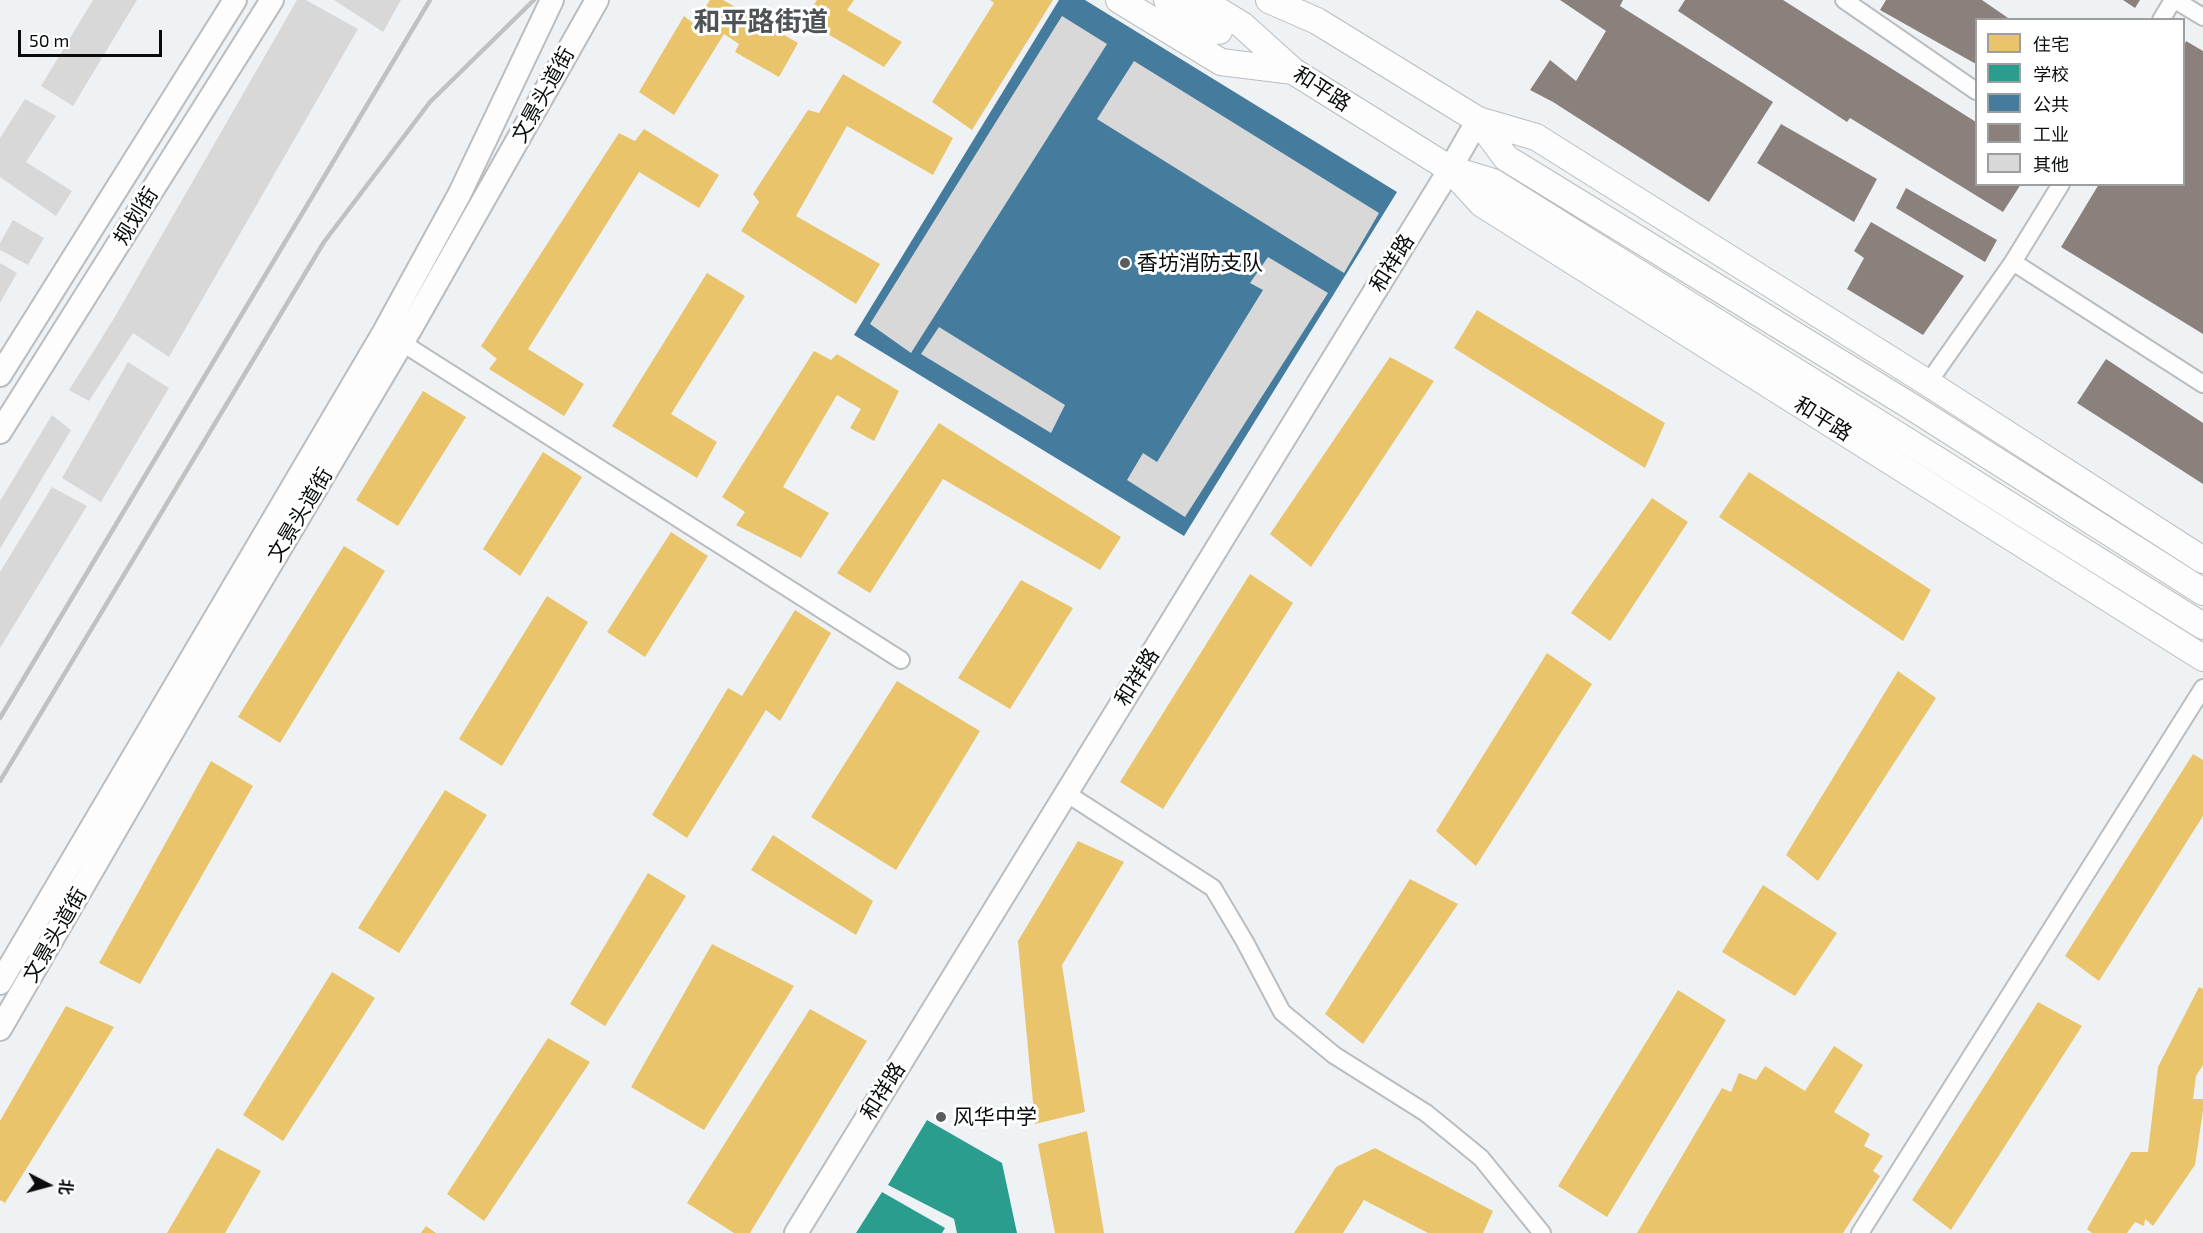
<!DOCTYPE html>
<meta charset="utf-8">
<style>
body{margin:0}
#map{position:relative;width:2203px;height:1233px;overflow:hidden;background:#eff2f5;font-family:"Exo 2","Noto Sans SC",sans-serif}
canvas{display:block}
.legend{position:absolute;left:1975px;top:18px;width:210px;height:168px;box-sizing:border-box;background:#fff;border:2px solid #9d9e9e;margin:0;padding:8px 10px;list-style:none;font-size:18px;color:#090c0d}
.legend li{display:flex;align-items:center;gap:12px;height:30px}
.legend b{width:30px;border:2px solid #9d9e9e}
.north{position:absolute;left:18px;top:1155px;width:60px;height:60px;-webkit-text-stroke:4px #fff;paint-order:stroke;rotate:96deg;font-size:16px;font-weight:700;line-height:24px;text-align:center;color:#090c0d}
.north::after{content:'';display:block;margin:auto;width:21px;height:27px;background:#090c0d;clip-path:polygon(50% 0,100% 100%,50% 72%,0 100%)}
.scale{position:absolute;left:18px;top:30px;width:144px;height:27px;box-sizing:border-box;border:3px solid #090c0d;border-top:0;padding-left:8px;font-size:18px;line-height:21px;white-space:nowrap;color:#090c0d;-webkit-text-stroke:4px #fff;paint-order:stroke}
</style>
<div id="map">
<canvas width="2203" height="1233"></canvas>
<ul class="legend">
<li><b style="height:16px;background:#e9c46a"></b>住宅</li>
<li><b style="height:16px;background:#2a9d8f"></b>学校</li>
<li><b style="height:16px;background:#457b9d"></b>公共</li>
<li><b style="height:16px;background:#8a817c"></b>工业</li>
<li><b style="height:16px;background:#d8d8d9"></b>其他</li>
</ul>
<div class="north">北</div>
<div class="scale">50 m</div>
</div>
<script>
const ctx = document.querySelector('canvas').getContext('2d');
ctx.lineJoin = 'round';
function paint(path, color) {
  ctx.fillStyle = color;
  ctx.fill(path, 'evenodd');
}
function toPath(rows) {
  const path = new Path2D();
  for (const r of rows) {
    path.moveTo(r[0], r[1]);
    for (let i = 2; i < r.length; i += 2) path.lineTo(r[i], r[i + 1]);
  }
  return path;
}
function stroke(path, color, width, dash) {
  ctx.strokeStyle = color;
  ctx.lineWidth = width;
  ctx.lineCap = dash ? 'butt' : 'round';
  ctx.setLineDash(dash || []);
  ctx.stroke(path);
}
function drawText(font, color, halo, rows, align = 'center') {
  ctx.font = font + ' "Exo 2","Noto Sans SC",sans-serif';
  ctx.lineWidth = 6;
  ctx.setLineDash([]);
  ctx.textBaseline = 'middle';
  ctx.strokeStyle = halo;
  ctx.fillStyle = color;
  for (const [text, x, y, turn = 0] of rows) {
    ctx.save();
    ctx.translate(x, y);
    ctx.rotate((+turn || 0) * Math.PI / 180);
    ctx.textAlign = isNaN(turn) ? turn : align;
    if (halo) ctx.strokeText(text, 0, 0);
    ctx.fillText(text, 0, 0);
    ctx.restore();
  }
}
const homes = toPath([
 [710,0,723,0,798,43,779,77,735,52,739,44,724,34,674,115,639,92,684,16,694,24],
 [817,0,854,0,847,10,902,42,884,67,804,20],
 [990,0,1053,0,972,130,932,102,994,3],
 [843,74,953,138,933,175,847,126,796,216,880,264,856,304,741,231,759,202,753,194,808,110,819,113],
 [644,129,719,175,699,208,639,172,528,349,584,384,564,416,489,369,497,359,481,346,619,133,635,141],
 [707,273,745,296,671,414,717,442,697,478,612,426],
 [1477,310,1665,423,1645,468,1454,348],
 [814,351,831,360,837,354,899,391,874,441,850,428,861,409,837,395,783,487,829,513,801,558,736,525,745,512,722,497],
 [1390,357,1434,381,1311,567,1270,534],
 [423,391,466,417,398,526,356,500],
 [939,423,1121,537,1100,570,943,479,870,593,837,573],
 [543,452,582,477,520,576,483,549],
 [1749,472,1931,590,1903,641,1719,517],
 [1652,498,1688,522,1610,641,1571,613],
 [671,532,708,556,645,657,607,632],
 [344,546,385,571,280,743,238,717],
 [1250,574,1293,603,1163,809,1120,782],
 [1021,580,1073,608,1010,709,958,678],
 [547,596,588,622,502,766,459,739],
 [795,610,831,633,780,721,766,710,687,838,652,815,728,688,742,696],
 [1547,653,1592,684,1476,866,1436,831],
 [1898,671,1936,698,1818,881,1786,855],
 [897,681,980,731,896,870,811,817],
 [2193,754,2203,760,2203,816,2099,981,2065,956],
 [211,761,253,786,140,984,99,963],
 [445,790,487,815,399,953,358,928],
 [773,835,873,901,856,935,751,870],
 [1078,841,1124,862,1062,965,1085,1112,1035,1124,1018,941],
 [648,873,686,896,605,1026,570,1004],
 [1410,879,1458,904,1363,1044,1325,1014],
 [1763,885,1837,933,1795,996,1722,952],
 [712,944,794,986,704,1130,631,1087],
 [332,972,375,998,283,1141,243,1115],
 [2199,987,2203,989,2203,1065,2196,1076,2193,1099,2203,1099,2203,1110,2195,1165,2153,1226,2145,1219,2144,1226,2135,1222,2127,1233,2092,1233,2087,1229,2131,1152,2148,1152,2158,1067],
 [1678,990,1726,1020,1607,1217,1558,1186],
 [2038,1002,2082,1026,1951,1230,1912,1200],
 [66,1006,114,1027,5,1203,0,1200,0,1121],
 [810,1009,867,1041,750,1233,734,1233,687,1203],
 [548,1038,590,1062,484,1221,447,1194],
 [1834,1046,1863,1065,1834,1112,1870,1134,1864,1146,1883,1156,1873,1171,1880,1176,1843,1233,1637,1233,1722,1088,1731,1092,1739,1073,1756,1080,1765,1066,1805,1091],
 [1087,1131,1104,1233,1055,1233,1038,1144],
 [217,1148,261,1171,225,1233,167,1233],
 [1375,1148,1493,1211,1483,1233,1428,1233,1364,1200,1343,1233,1294,1233,1336,1167],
 [426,1226,436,1233,421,1233]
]);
const schools = toPath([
 [927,1120,1002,1163,1017,1233,957,1233,954,1219,888,1185],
 [882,1192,945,1228,942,1233,856,1233]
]);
const public = toPath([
 [1059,0,1085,0,1397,192,1184,536,854,335]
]);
const industry = toPath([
 [1560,0,1623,0,1620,6,1773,102,1709,202,1553,102,1530,90,1550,60,1576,81,1606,31],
 [1685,0,1783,0,1976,122,1976,184,2021,184,2003,212,1850,118,1847,122,1678,11],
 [1886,0,1982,0,2011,20,1976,20,1976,64,1880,10],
 [2123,0,2140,0,2135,8],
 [2186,41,2203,51,2203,334,2061,247,2099,184,2184,184,2184,46],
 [1781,124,1877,179,1854,222,1757,163],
 [1906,188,1997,240,1985,262,1896,208],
 [1871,222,1964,276,1923,335,1847,289,1864,258,1854,251],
 [2106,359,2203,423,2203,484,2077,403]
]);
const building = toPath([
 [93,0,137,0,73,106,41,86],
 [297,0,306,0,358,29,169,357,133,333,89,401,69,390,113,320],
 [334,0,401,0,383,32],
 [1062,16,1107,44,911,353,870,324],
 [1134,61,1379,213,1344,273,1097,119],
 [25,99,56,116,26,162,72,191,56,216,0,177,0,138],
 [13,220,44,238,28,265,0,250,0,243],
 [1268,257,1328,293,1185,517,1127,480,1143,453,1157,462,1263,290,1250,283],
 [0,263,17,273,0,303],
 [939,327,1065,405,1051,433,921,354],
 [128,362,169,388,101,502,62,478],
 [52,415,71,430,0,549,0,501],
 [52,487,87,506,0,648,0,572]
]);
const street = toPath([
 [1844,0,1976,91],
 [2175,0,2203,17],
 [2161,20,2173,0],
 [2013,262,2203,384],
 [393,337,901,660],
 [1928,383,2013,262,2061,184],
 [1066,793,1213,888,1245,942,1282,1012,1334,1055,1426,1113,1481,1158,1542,1233],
 [1860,1233,2203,688]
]);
const secondary = toPath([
 [0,375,235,0],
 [0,432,272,0],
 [0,983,384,332,459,195,552,0],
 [0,1029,221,648,411,328,597,0],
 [796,1233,1450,169,1478,120]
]);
const primary = toPath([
 [1119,0,1221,62,1293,71],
 [1167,0,1219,31],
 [1201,0,1242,25,1293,71,1450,169,1493,182,2203,626],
 [1269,0,1317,21,1478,120,1506,158,1912,407,2203,592],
 [1478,120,1536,137,1928,383,2203,560],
 [1450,169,1482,204,2203,658]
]);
const rail = toPath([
 [0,718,430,0],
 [0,781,324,242,430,102,534,0]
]);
const markers = [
 [1125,263,6,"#5a5c5e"],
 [941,1117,6,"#5a5c5e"]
];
const streetNames = [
 ["和平路",1322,89,33],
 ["文景头道街",543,95,-61],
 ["规划街",136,216,-58],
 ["和祥路",1392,263,-58],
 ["和平路",1823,419,32],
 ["文景头道街",300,515,-59],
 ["和祥路",1137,677,-58],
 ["文景头道街",55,935,-60],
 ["和祥路",883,1091,-58]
];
const poiNames = [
 ["香坊消防支队",1137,263],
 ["风华中学",953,1117]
];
const districtNames = [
 ["和平路街道",761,22]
];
paint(homes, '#e9c46a');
paint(schools, '#2a9d8f');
paint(public, '#457b9d');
paint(industry, '#8a817c');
paint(building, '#d8d8d9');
stroke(street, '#babdbf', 20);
stroke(secondary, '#babdbf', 26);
stroke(primary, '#babdbf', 28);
stroke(street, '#fdfdfe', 16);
stroke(secondary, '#fdfdfe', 22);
stroke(primary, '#fdfdfe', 26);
stroke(rail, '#c0c2c2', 4.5);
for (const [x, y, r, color] of markers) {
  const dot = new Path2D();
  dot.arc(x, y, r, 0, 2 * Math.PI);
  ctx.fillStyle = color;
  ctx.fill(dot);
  stroke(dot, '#fff', 2);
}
drawText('21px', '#090c0d', '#fff', streetNames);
drawText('21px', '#090c0d', '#fff', poiNames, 'left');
drawText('bold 27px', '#4d5357', '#fff', districtNames);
</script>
